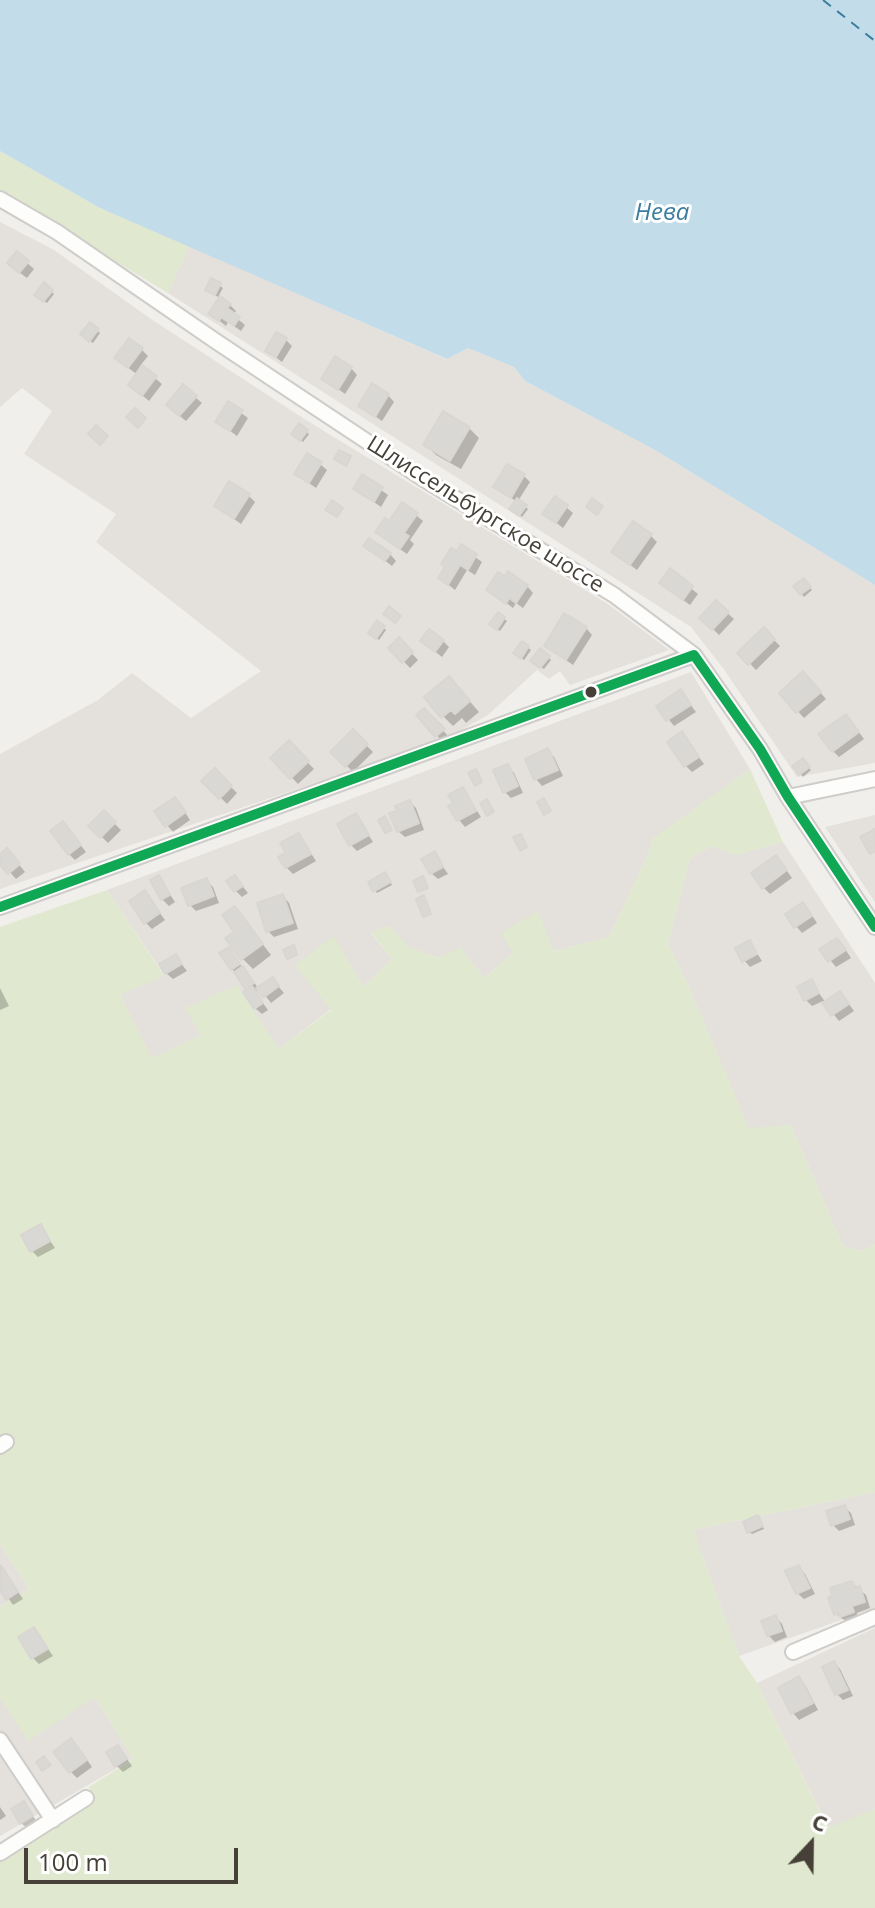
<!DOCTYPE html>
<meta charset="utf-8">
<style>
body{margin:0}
#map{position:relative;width:875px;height:1908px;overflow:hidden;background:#f1efec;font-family:"Open Sans",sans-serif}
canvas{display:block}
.north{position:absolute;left:771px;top:1804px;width:80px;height:80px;-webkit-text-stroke:6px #fff;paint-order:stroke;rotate:22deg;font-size:22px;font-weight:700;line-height:32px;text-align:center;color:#464039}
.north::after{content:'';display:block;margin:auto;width:28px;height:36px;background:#464039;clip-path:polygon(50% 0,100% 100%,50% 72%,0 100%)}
.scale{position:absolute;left:24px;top:1848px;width:214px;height:36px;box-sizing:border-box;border:4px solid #464039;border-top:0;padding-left:10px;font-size:24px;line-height:28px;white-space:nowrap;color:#464039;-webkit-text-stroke:6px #fff;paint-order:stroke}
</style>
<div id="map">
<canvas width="875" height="1908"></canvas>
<div class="north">С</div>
<div class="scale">100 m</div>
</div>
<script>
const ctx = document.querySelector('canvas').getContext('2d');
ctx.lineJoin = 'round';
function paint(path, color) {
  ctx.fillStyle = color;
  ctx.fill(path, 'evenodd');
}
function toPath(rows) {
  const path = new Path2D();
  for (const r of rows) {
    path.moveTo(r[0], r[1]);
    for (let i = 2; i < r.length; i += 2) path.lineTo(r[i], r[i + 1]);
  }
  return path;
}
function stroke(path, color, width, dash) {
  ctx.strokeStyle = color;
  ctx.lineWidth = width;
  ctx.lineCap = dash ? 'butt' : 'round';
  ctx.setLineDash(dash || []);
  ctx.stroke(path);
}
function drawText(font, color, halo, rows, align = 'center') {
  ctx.font = font + ' "Open Sans",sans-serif';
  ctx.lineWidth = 6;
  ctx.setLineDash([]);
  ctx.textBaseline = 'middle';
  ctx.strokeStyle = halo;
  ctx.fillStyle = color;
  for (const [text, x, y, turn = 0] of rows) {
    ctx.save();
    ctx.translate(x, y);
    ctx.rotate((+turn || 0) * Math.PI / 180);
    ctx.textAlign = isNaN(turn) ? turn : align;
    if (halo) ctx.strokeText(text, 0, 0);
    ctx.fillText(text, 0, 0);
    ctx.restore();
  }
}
const residential = toPath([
 [0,222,54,250,151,319,306,420,608,604,669,650,570,685,560,671,549,679,537,670,488,715,443,740,0,889,0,754,98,700,132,673,191,718,261,671,96,542,116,514,24,454,52,411,22,388,0,407],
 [189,246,446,359,468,348,514,367,525,381,655,450,875,585,875,763,797,777,723,668,691,627,168,293],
 [691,672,750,769,653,839,650,850,609,937,553,951,538,912,513,953,484,978,460,948,440,958,409,948,389,926,371,933,392,959,363,987,333,936,331,1009,279,1049,186,1008,201,1035,152,1059,120,995,164,975,107,890],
 [875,815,875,902,825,827],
 [783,842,875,983,875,1244,862,1251,843,1246,791,1125,749,1129,686,980,668,944,690,858,712,846,736,855],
 [875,1492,875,1608,739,1656,693,1530],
 [0,1544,29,1589,0,1607],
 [875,1628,875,1809,829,1829,757,1683],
 [95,1697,133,1759,0,1836,0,1699]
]);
const green = toPath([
 [0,151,100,208,189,246,168,293,0,191],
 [750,769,783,842,736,855,712,846,690,858,668,944,686,980,749,1128,791,1125,843,1246,862,1251,875,1244,875,1492,693,1530,739,1656,757,1683,828,1828,875,1809,875,1908,0,1908,0,1860,92,1801,89,1787,133,1759,95,1697,28,1741,0,1698,0,1607,29,1589,0,1544,0,927,107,890,164,976,120,995,152,1058,201,1035,185,1008,237,985,279,1049,331,1010,295,965,334,936,363,987,392,959,371,932,389,926,410,948,439,958,460,947,484,978,513,953,501,933,538,911,554,951,609,937,650,850,652,839]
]);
const water = toPath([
 [0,0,875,0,875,585,655,450,525,381,514,367,468,348,447,359,100,208,0,151]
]);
const shadow = toPath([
 [17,254,34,269,27,278,16,270],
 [212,281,223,288,218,297,210,292],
 [44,285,54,294,47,303,36,295],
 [230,305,236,311,233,315,245,325,241,331,228,322,226,326,211,314],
 [90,324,100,333,93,343,82,334],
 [286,340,292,346,282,362,267,351],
 [142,350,148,356,140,366,162,384,149,401,137,391,138,375,123,364],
 [351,368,357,375,345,394,323,378],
 [388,395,394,402,382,421,360,406],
 [195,397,202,403,186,421,175,412],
 [229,404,248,418,237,436,218,422],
 [299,426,309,434,303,442,293,434],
 [469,428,479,438,461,469,436,455,426,445],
 [320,464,327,470,316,488,296,474],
 [524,476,530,482,518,501,528,509,522,517,512,509,517,502,496,487],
 [363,477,388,495,381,507,355,489],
 [248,495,255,502,241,524,216,506],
 [555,498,573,513,563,528,545,514],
 [416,515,423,521,410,540,414,544,407,554,384,538,390,523],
 [651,536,657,542,637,570,613,552],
 [366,546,390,554,396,561,392,566],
 [461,547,482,562,475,575,467,570,455,590,440,578],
 [670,571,698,594,690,605,668,589],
 [804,581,812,590,804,597,796,587],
 [527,586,533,593,523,608,516,603,513,608,489,590],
 [716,603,734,619,719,635,702,618],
 [498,615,507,621,500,631,494,627],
 [377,623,386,630,379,640,373,635],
 [586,628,592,635,573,665,546,646],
 [764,630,780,646,756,670,740,653],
 [399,640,418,660,410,668,391,648],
 [443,641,449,647,442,657,429,647],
 [522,643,531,650,524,660,515,653],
 [548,657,551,660,544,669,535,663],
 [809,680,826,699,804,718,781,693],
 [459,689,479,712,466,723,462,718,453,726,443,716],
 [681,692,696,712,674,726,659,707],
 [424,710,449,737,443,742,418,715],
 [852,723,864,739,839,757,833,751],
 [353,732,373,752,353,772,333,752],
 [682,734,704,764,692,772,686,766],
 [289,743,314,769,298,784,273,758],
 [548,751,554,757,563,776,542,786,536,779,527,760],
 [802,761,811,770,803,777,795,767],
 [508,766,514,773,523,793,511,798,504,791],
 [215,771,237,793,227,804,204,781],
 [463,789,481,817,465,827,459,820],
 [410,802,416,808,424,830,405,837,398,831],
 [181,806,190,820,173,832,167,825],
 [104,813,121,830,108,843,91,826],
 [356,816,373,842,357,851,351,845],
 [69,830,86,852,75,860,69,854],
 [299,835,316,861,293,874,286,867,288,854],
 [434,854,448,874,438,879,431,873],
 [0,856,13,857,25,872,16,879,0,861],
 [782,864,792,878,770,894,763,887],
 [235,877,248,893,242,897,236,891],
 [387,877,392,885,377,893,375,890],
 [159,878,175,902,169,906,162,899],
 [206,880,213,887,219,903,196,911,190,905],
 [145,893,165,920,152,929,146,923],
 [283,896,289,903,298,929,274,937,268,931],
 [235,908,271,955,253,969,243,959],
 [809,911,817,923,802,933,796,926],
 [750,942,762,961,750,967,744,960],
 [843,946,851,958,836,967,822,950],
 [229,950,259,989,272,979,284,993,271,1003,260,989,255,992,268,1010,262,1014,255,1008,249,990,232,969],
 [176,957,187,971,173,979,166,973],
 [811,982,826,1003,846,1000,854,1011,839,1021,823,1001,812,1006,806,1000],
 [0,988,9,1006,0,1010],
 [40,1226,55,1248,38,1257,31,1250],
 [844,1507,851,1513,855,1525,839,1531,833,1525],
 [758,1517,764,1529,752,1534,749,1532],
 [1,1567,23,1599,13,1605,0,1586],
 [799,1567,805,1574,815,1594,804,1599,797,1593],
 [852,1583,866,1595,870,1608,857,1613,859,1619,848,1623,836,1614],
 [776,1617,782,1624,787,1637,775,1642,768,1635],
 [34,1629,53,1656,39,1664,33,1658],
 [834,1663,840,1669,853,1696,843,1700,837,1694],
 [799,1679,805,1685,818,1710,799,1720,793,1713,780,1688],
 [78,1747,92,1767,77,1778,70,1771],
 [118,1747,132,1766,123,1772,117,1766],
 [24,1804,38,1823,28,1829,21,1823],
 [0,1807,6,1816,0,1820]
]);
const ferry = toPath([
 [823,0,875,41]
]);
const building = toPath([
 [17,251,29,261,19,273,7,263,17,251],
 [211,278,221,283,215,295,205,290,211,278],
 [44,282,53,290,43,302,34,295,44,282],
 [220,296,231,304,227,308,240,317,234,326,221,317,219,321,208,314,220,296],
 [90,322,99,329,89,342,80,334,90,322],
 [276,332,287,338,276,357,265,351,276,332],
 [129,338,143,348,128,368,114,358,129,338],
 [335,356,352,367,338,390,321,379,335,356],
 [142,365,157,376,142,396,128,385,142,365],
 [372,383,389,394,375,417,358,406,372,383],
 [183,384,197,396,179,416,166,405,183,384],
 [228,401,243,410,230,431,215,422,228,401],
 [135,408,146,418,138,428,126,417,135,408],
 [443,411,470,427,450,461,423,445,443,411],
 [299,423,308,430,300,441,291,434,299,423],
 [96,425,108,436,100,445,88,434,96,425],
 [339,450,351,456,346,466,334,459,339,450],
 [307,453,322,462,309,483,294,474,307,453],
 [507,464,525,474,511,498,493,487,507,464],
 [362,474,383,487,374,502,353,489,362,474],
 [229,481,250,494,234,519,214,506,229,481],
 [555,496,568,505,556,523,542,514,555,496],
 [517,498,527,505,519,516,509,509,517,498],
 [592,498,603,506,597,515,586,507,592,498],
 [332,500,343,508,337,517,325,510,332,500],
 [402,502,418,513,404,533,409,536,400,549,375,532,385,518,389,521,402,502],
 [633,521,652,534,630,565,611,552,633,521],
 [369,538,391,553,385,561,363,546,369,538],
 [461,544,477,554,468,570,460,565,448,585,438,578,445,567,441,564,451,548,457,551,461,544],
 [670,568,693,586,683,600,659,583,670,568],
 [508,571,528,585,516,603,509,598,506,604,486,590,498,572,505,576,508,571],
 [804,578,811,587,800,595,793,586,804,578],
 [716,600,729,612,712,630,699,618,716,600],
 [389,606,401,616,395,623,383,614,389,606],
 [498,612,505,617,497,630,489,624,498,612],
 [564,613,587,627,566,660,544,646,564,613],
 [377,620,385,626,376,639,368,633,377,620],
 [764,627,775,639,748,665,737,653,764,627],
 [429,629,444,640,435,652,420,641,429,629],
 [399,637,413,652,402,663,388,648,399,637],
 [522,641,529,646,521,659,513,653,522,641],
 [540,648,550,656,540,668,530,661,540,648],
 [803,671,821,692,796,713,779,693,803,671],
 [449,676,470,701,455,714,451,710,441,718,424,697,449,676],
 [681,689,691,705,666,721,656,706,681,689],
 [424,708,445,729,435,737,416,715,424,708],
 [846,714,859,732,832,752,818,734,846,714],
 [353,729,368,744,345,767,330,752,353,729],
 [682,731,699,757,684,767,667,742,682,731],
 [289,740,309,761,290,779,270,758,289,740],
 [548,748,558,770,534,780,525,759,548,748],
 [803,758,810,767,799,775,792,766,803,758],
 [508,764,518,786,503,793,493,770,508,764],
 [215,768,232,786,219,799,201,781,215,768],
 [476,769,482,782,475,786,468,773,476,769],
 [463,787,476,811,457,821,448,806,453,803,448,795,463,787],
 [175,797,186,812,165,827,154,811,175,797],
 [544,798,551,811,544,815,537,802,544,798],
 [487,799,494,812,487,816,480,803,487,799],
 [410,800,419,823,397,832,389,813,397,811,395,806,410,800],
 [104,810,116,822,100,838,88,826,104,810],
 [356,813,369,835,349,846,337,824,356,813],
 [385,816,392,830,385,833,378,820,385,816],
 [63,821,81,845,68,855,50,831,63,821],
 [875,829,875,851,870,854,860,837,875,829],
 [299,833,311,854,285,868,278,857,286,853,280,843,299,833],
 [521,834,527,847,520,851,513,837,521,834],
 [7,848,20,864,8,874,0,865,0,854,7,848],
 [435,851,443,867,430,874,421,859,435,851],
 [776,855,787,870,762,889,751,873,776,855],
 [385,872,391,882,373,892,368,882,385,872],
 [159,875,170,895,161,900,150,880,159,875],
 [235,875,243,886,234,892,226,881,235,875],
 [423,876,428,888,418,892,413,881,423,876],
 [207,878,214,896,188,906,181,888,207,878],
 [145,890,160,913,144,924,129,901,145,890],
 [283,894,293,923,266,932,257,903,283,894],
 [424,895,431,914,423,917,416,899,424,895],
 [803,902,812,916,794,928,785,914,803,902],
 [235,906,263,944,241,960,225,938,234,932,222,915,235,906],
 [837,938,846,950,828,962,819,949,837,938],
 [750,940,757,954,742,962,735,948,750,940],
 [294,945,297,955,287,959,283,950,294,945],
 [229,947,240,964,231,970,219,953,229,947],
 [176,954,182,964,165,974,159,964,176,954],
 [243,966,254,983,245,989,234,972,243,966],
 [273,977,279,986,263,998,256,988,273,977],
 [812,979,819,993,804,1001,797,987,812,979],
 [252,986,263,1003,254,1009,243,992,252,986],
 [840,991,849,1004,831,1016,822,1003,840,991],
 [41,1224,50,1241,30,1252,21,1235,41,1224],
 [845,1505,850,1519,831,1526,826,1511,845,1505],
 [758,1515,763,1526,747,1533,743,1522,758,1515],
 [1,1565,18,1592,6,1600,0,1590,1,1565],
 [799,1565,810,1588,796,1594,785,1571,799,1565],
 [852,1581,855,1588,860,1586,865,1602,852,1606,854,1612,840,1617,838,1613,834,1615,828,1598,832,1596,830,1588,852,1581],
 [776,1615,782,1631,767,1636,761,1621,776,1615],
 [34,1627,48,1649,31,1659,18,1637,34,1627],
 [834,1661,848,1690,835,1695,822,1667,834,1661],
 [799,1676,813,1703,791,1714,778,1688,799,1676],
 [71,1738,87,1760,69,1773,53,1752,71,1738],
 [118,1745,127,1759,115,1767,106,1752,118,1745],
 [44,1756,51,1765,42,1771,36,1762,44,1756],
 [24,1801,33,1816,20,1824,11,1809,24,1801]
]);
const street = toPath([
 [0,199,57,232,217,342,422,478,614,595,694,655,760,749,788,797,875,927],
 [788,797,875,779],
 [0,907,694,655],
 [0,1446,6,1442],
 [793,1652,875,1617],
 [0,1740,53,1820],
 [0,1853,86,1798]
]);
const bus1 = toPath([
 [0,907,694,655,760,749,788,797,875,927]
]);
const markers = [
 [591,692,7,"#464039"]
];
const streetNames = [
 ["Шлиссельбургское шоссе",485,515,32]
];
const waterNames = [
 ["Нева",662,213]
];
paint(residential, '#e4e0db');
paint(green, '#e0e8cf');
paint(water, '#c2dde9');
paint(shadow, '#0003');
stroke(ferry, '#3c7d9f', 2, [10, 8]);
paint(building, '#dad8d5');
stroke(building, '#d9d6d2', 2);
stroke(street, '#cfcdca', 18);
stroke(street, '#fdfdfc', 14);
stroke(bus1, '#10a855', 10);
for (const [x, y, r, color] of markers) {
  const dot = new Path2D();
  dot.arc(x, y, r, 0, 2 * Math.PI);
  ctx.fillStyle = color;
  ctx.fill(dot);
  stroke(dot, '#fff', 3);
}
drawText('22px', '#464039', '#fff', streetNames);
drawText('italic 24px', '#3c7d9f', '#fff', waterNames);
</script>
